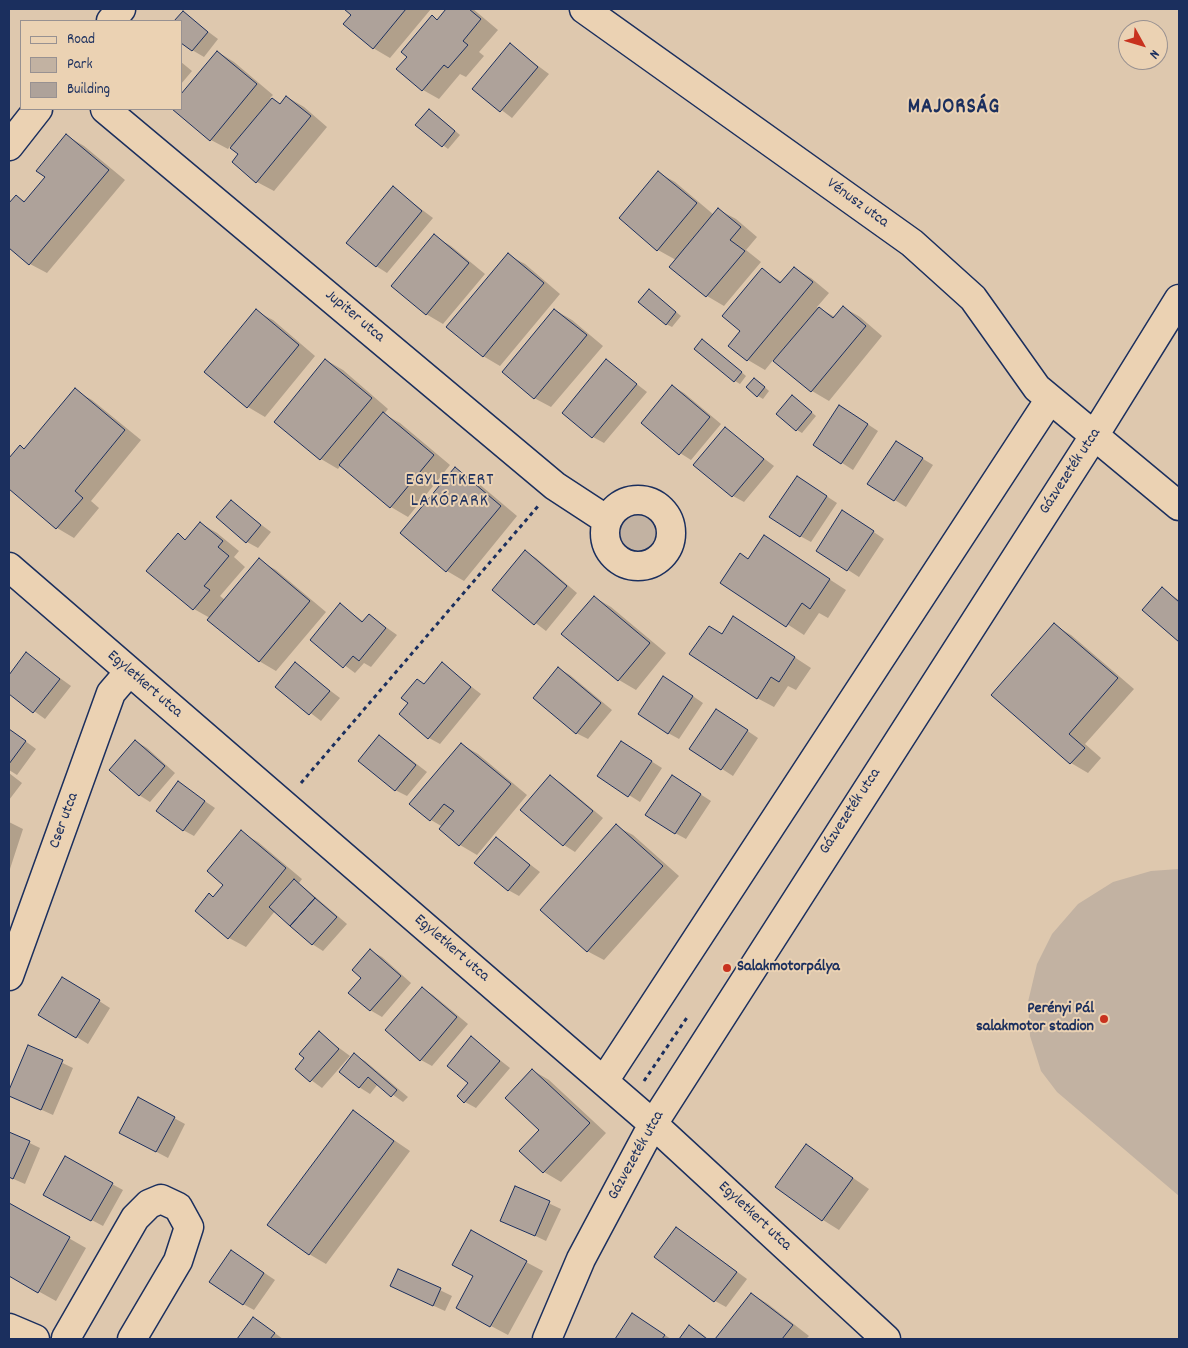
<!DOCTYPE html>
<meta charset="utf-8">
<style>
body{margin:0}
#map{position:relative;width:1188px;height:1348px;overflow:hidden;background:#dec8ae;font-family:Dekko,sans-serif}
canvas{display:block}
.frame{position:absolute;inset:0;border:10px solid #1b2f5e;pointer-events:none}
.legend{position:absolute;left:20px;top:20px;width:162px;height:90px;box-sizing:border-box;background:#ebd2b3;border:1px solid #989191;margin:0;padding:6px 9px;list-style:none;font-size:15px;color:#1b2f5e}
.legend li{display:flex;align-items:center;gap:10px;height:25px}
.legend b{width:25px;border:1px solid #989191}
.north{position:absolute;left:1118px;top:20px;width:50px;height:50px;box-sizing:border-box;background:#ebd2b3;border:1px solid #989191;border-radius:50%;rotate:129deg;font-size:14px;font-weight:700;line-height:20px;text-align:center;color:#1b2f5e}
.north::after{content:'';display:block;margin:auto;width:18px;height:22px;background:#c8321e;clip-path:polygon(50% 0,100% 100%,50% 72%,0 100%)}
</style>
<div id="map">
<canvas width="1188" height="1348"></canvas>
<div class="frame"></div>
<ul class="legend">
<li><b style="height:6px;background:#ebd2b3"></b>Road</li>
<li><b style="height:14px;background:#c2b2a2"></b>Park</li>
<li><b style="height:14px;background:#aea29a"></b>Building</li>
</ul>
<div class="north">N</div>
</div>
<script>
const ctx = document.querySelector('canvas').getContext('2d');
ctx.lineJoin = 'round';
function paint(path, color) {
  ctx.fillStyle = color;
  ctx.fill(path, 'evenodd');
}
function toPath(rows) {
  const path = new Path2D();
  for (const r of rows) {
    if (r.length === 3) {
      path.moveTo(r[0] + r[2], r[1]);
      path.arc(r[0], r[1], r[2], 0, 2 * Math.PI);
      continue;
    }
    path.moveTo(r[0], r[1]);
    for (let i = 2; i < r.length; i += 2) path.lineTo(r[i], r[i + 1]);
  }
  return path;
}
function stroke(path, color, width, dash) {
  ctx.strokeStyle = color;
  ctx.lineWidth = width;
  ctx.lineCap = dash ? 'butt' : 'round';
  ctx.setLineDash(dash || []);
  ctx.stroke(path);
}
function drawText(font, color, halo, rows, align = 'center') {
  ctx.font = font + ' Dekko,sans-serif';
  ctx.lineWidth = 4;
  ctx.setLineDash([]);
  ctx.textBaseline = 'middle';
  ctx.strokeStyle = halo;
  ctx.fillStyle = color;
  for (const [text, x, y, turn = 0] of rows) {
    ctx.save();
    ctx.translate(x, y);
    ctx.rotate((+turn || 0) * Math.PI / 180);
    ctx.textAlign = isNaN(turn) ? turn : align;
    if (halo) ctx.strokeText(text, 0, 0);
    ctx.fillText(text, 0, 0);
    ctx.restore();
  }
}
const green = toPath([
 [637,533,23],
 [1179,869,1179,1196,1057,1092,1041,1071,1030,1036,1028,1002,1037,964,1052,934,1078,904,1113,882,1151,871]
]);
const shadow = toPath([
 [346,9,431,9,390,58,373,48,353,15],
 [448,9,473,9,498,30,479,52,484,56,466,77,460,74,439,99,423,90,409,56,432,17,438,20],
 [183,13,218,39,204,57,192,50,181,21,176,21],
 [510,45,549,74,512,118,474,89],
 [218,52,234,62,273,95,270,98,281,105,287,97,304,107,327,127,274,191,257,182,240,154,230,146,228,149,211,140,174,109,181,109],
 [181,62,192,71,181,84],
 [434,113,460,135,448,149,417,125],
 [67,136,84,146,125,180,47,273,30,264,9,246,9,205,16,196,26,202,47,177],
 [659,173,675,182,714,215,719,210,736,219,757,237,746,250,761,262,724,306,707,296,671,266,676,260,658,250],
 [393,188,433,218,387,273,376,266],
 [434,236,451,246,485,274,443,324,426,314],
 [508,255,525,264,560,294,500,366,483,356],
 [794,268,811,278,829,293,817,307,835,317,843,307,860,317,882,336,829,401,812,391,774,359,765,370,748,360,730,346,742,331,762,270,782,282],
 [654,294,681,316,672,327,666,324],
 [555,310,572,320,603,346,551,407,534,398],
 [256,311,273,320,315,356,265,417,248,407,206,372],
 [707,343,746,376,740,384,735,381],
 [326,360,343,370,388,409,384,414,400,423,450,465,408,517,391,507,341,465,338,469,321,459,275,421],
 [607,361,647,392,604,443,593,437],
 [759,382,769,391,763,399,758,396],
 [672,386,684,393,721,424,691,460,680,453],
 [75,390,92,400,141,440,91,501,99,508,74,538,57,528,9,488,9,460,20,447,25,450],
 [797,400,816,416,802,433,797,430],
 [840,406,878,431,853,470,814,445],
 [725,429,774,466,744,502,733,496],
 [907,449,933,465,906,507,869,484],
 [455,469,472,478,517,516,464,581,447,571,401,533],
 [808,484,837,503,811,542,800,536],
 [231,502,271,532,258,548,247,542],
 [853,518,884,539,859,577,817,550],
 [200,523,217,533,239,551,234,557,245,567,220,596,225,600,259,560,276,570,326,612,276,671,259,661,210,618,194,609,178,535,186,540],
 [764,537,846,590,828,618,819,613,804,635,722,582,749,560],
 [525,552,536,558,577,593,546,631,493,590],
 [1162,589,1179,600,1179,640,1144,610],
 [594,597,611,607,666,653,636,690,619,680,563,634],
 [340,605,364,622,369,615,397,635,371,667,364,663,355,673,311,640],
 [1054,625,1071,635,1134,689,1085,744,1101,758,1088,773,1071,763,993,695],
 [750,628,811,668,796,690,788,686,774,707,757,698,722,635],
 [27,654,71,686,45,719,9,693,9,677],
 [295,664,340,698,321,721,277,687],
 [442,664,481,694,440,744,429,738,425,685],
 [559,669,570,675,612,710,588,739,576,733],
 [675,684,703,703,679,739,668,733],
 [727,717,758,738,733,776,691,749],
 [9,729,36,749,17,775,9,770],
 [380,736,427,772,407,796,395,790],
 [136,741,147,748,175,773,150,802,139,795],
 [461,744,478,754,527,795,477,855,460,845,441,829,443,827,431,820],
 [632,749,662,768,640,802,599,776],
 [9,773,22,783,9,800],
 [550,777,561,783,603,818,575,852,564,845,522,810],
 [178,783,215,808,194,836,183,830],
 [683,783,711,801,686,839,675,833],
 [9,822,23,829,9,872],
 [616,826,633,835,679,876,604,960,587,951],
 [241,832,258,842,302,879,299,883,347,924,323,951,312,944,275,911,246,947,229,938,214,898,225,885],
 [496,838,540,872,519,896,508,890],
 [370,950,382,957,411,983,382,1017,370,1010,363,978],
 [74,985,110,1008,88,1044,40,1014],
 [422,988,433,995,468,1024,432,1066,421,1060],
 [319,1033,350,1056,322,1088,296,1069,305,1058],
 [472,1038,510,1068,476,1108,465,1102,469,1083],
 [29,1047,73,1068,53,1115,9,1095],
 [354,1055,365,1061,408,1097,403,1102,378,1084,370,1094,359,1087],
 [532,1070,549,1080,606,1133,561,1182,544,1172],
 [353,1112,410,1151,326,1264,309,1254],
 [174,1118,185,1124,168,1158,132,1139],
 [9,1133,40,1148,25,1184,9,1177],
 [807,1146,869,1189,839,1230,823,1220],
 [112,1184,123,1190,103,1226,56,1201],
 [516,1188,561,1209,546,1241,502,1220],
 [9,1204,86,1248,56,1301,9,1275],
 [677,1228,747,1279,726,1307,715,1301],
 [242,1258,275,1280,254,1310,243,1304],
 [526,1262,543,1271,508,1335,474,1317,474,1276],
 [399,1270,452,1296,445,1311,403,1292],
 [752,1294,768,1304,809,1336,806,1339,716,1339],
 [632,1315,643,1321,671,1339,616,1339],
 [254,1319,265,1326,283,1339,239,1339],
 [690,1327,701,1333,708,1339,680,1339]
]);
const building = toPath([
 [344,9,406,9,373,49,343,24,351,15,344,9],
 [446,9,469,9,481,19,463,41,468,45,448,68,444,65,422,91,396,69,407,57,401,52,432,15,437,20,446,9],
 [183,11,208,32,192,51,181,43,181,21,174,21,183,11],
 [510,43,538,67,500,112,472,89,510,43],
 [217,51,257,84,210,141,172,109,181,109,181,94,217,51],
 [286,96,311,116,256,183,232,162,238,154,230,148,272,98,280,104,286,96],
 [429,109,455,131,442,147,415,125,429,109],
 [66,134,109,170,29,265,9,248,9,203,16,195,24,202,45,177,36,171,66,134],
 [658,171,697,203,657,251,619,218,658,171],
 [393,186,422,211,376,267,346,243,393,186],
 [718,208,741,227,730,240,745,251,706,297,669,267,718,208],
 [434,234,469,263,426,315,391,286,434,234],
 [508,253,544,283,483,357,446,327,508,253],
 [794,267,813,282,747,361,728,346,740,331,722,316,762,268,780,283,794,267],
 [649,289,676,312,666,325,638,302,649,289],
 [843,306,866,326,811,392,773,361,819,307,833,318,843,306],
 [256,309,299,345,247,408,204,372,256,309],
 [554,309,587,335,534,399,502,372,554,309],
 [702,339,742,372,734,382,694,349,702,339],
 [325,359,372,398,320,460,274,422,325,359],
 [606,359,637,384,592,438,562,413,606,359],
 [754,378,765,387,757,397,746,387,754,378],
 [672,385,710,417,679,455,641,423,672,385],
 [75,388,125,430,75,491,83,498,56,529,9,489,9,458,20,445,24,449,75,388],
 [792,395,812,412,796,431,776,414,792,395],
 [839,405,868,424,841,464,813,445,839,405],
 [383,412,434,455,390,508,339,465,383,412],
 [725,427,764,459,732,497,693,465,725,427],
 [896,441,923,458,894,501,867,484,896,441],
 [455,467,501,506,446,572,400,533,455,467],
 [797,476,827,496,800,537,769,517,797,476],
 [231,500,261,525,246,543,216,517,231,500],
 [842,510,874,531,847,571,816,551,842,510],
 [200,522,223,541,218,547,229,556,204,586,210,590,193,610,146,571,178,533,185,540,200,522],
 [764,535,830,579,810,609,802,603,786,627,720,583,740,553,748,559,764,535],
 [525,550,567,586,534,625,492,590,525,550],
 [259,558,310,601,259,662,207,620,259,558],
 [1162,587,1179,602,1179,642,1142,610,1162,587],
 [594,596,650,643,618,681,561,634,594,596],
 [340,603,362,622,369,614,386,628,359,661,353,656,343,668,310,640,340,603],
 [733,616,795,657,779,682,771,677,757,699,689,654,709,626,722,634,733,616],
 [1054,623,1118,678,1069,734,1085,748,1070,764,991,695,1054,623],
 [26,652,60,679,33,713,9,694,9,675,26,652],
 [295,662,330,691,309,715,275,687,295,662],
 [442,662,471,687,428,739,399,714,408,703,401,698,417,679,424,684,442,662],
 [558,667,601,703,576,734,533,698,558,667],
 [663,676,693,696,668,734,638,714,663,676],
 [716,709,748,730,721,770,689,749,716,709],
 [9,729,26,741,9,764,9,729],
 [379,735,416,765,395,791,358,761,379,735],
 [135,740,165,766,139,796,109,770,135,740],
 [621,741,652,761,628,797,597,776,621,741],
 [461,743,511,784,459,846,439,829,454,811,444,804,430,821,409,804,461,743],
 [550,775,593,811,563,846,520,810,550,775],
 [672,775,701,794,675,834,645,815,672,775],
 [178,781,205,801,183,831,156,811,178,781],
 [616,824,663,866,587,952,540,910,616,824],
 [241,830,286,868,228,939,195,911,209,893,213,897,223,885,207,871,241,830],
 [496,837,530,865,508,891,474,863,496,837],
 [294,879,315,898,290,926,269,907,294,879],
 [315,898,337,917,312,945,290,926,315,898],
 [370,949,401,976,370,1011,348,993,361,978,352,970,370,949],
 [62,977,100,1000,76,1038,38,1015,62,977],
 [422,987,457,1017,420,1061,385,1030,422,987],
 [319,1031,339,1049,310,1082,295,1069,304,1058,299,1054,319,1031],
 [471,1036,500,1061,464,1103,457,1096,468,1083,447,1066,471,1036],
 [28,1045,63,1060,41,1110,9,1096,9,1090,28,1045],
 [354,1053,397,1090,391,1097,368,1077,359,1088,339,1072,354,1053],
 [532,1069,590,1123,543,1173,519,1151,539,1130,505,1098,532,1069],
 [138,1097,175,1117,156,1152,119,1133,138,1097],
 [353,1110,394,1141,309,1255,267,1225,353,1110],
 [9,1132,30,1141,13,1179,9,1177,9,1132],
 [806,1144,853,1178,822,1221,775,1187,806,1144],
 [65,1156,113,1183,91,1221,43,1195,65,1156],
 [515,1186,550,1201,535,1236,500,1221,515,1186],
 [9,1203,70,1237,38,1293,9,1276,9,1203],
 [676,1227,737,1272,714,1302,654,1257,676,1227],
 [471,1230,527,1261,490,1327,456,1308,473,1276,452,1265,471,1230],
 [231,1250,264,1273,243,1305,209,1282,231,1250],
 [398,1269,441,1288,433,1306,390,1286,398,1269],
 [751,1293,793,1325,782,1339,715,1339,751,1293],
 [632,1313,665,1335,662,1339,615,1339,632,1313],
 [253,1317,275,1333,270,1339,237,1339,253,1317],
 [689,1325,707,1339,679,1339,689,1325]
]);
const path = toPath([
 [301,783,539,505],
 [644,1081,688,1016]
]);
const minor = toPath([
 [584,9,912,243,973,298,1037,388,1179,506],
 [111,21,121,9],
 [105,109,555,486,607,520],
 [9,146,38,109],
 [638,533,33],
 [9,567,653,1124,886,1339],
 [9,976,111,693,129,672],
 [604,1081,1050,399],
 [9,1328,35,1339],
 [66,1338,135,1218,149,1204,161,1199,178,1207,189,1227,178,1261,132,1339],
 [547,1339,581,1259,653,1124,1094,436,1179,299]
]);
const markers = [
 [727,968,5,"#c8321e"],
 [1104,1019,5,"#c8321e"]
];
const streetNames = [
 ["Vénusz utca",857,204,36],
 ["Jupiter utca",354,317,40],
 ["Gázvezeték utca",1071,472,-57],
 ["Egyletkert utca",144,685,41],
 ["Gázvezeték utca",851,812,-57],
 ["Cser utca",65,821,-70],
 ["Egyletkert utca",451,949,41],
 ["Gázvezeték utca",637,1156,-61],
 ["Egyletkert utca",754,1217,43]
];
const poiNames = [
 ["Salakmotorpálya",737,968],
 ["Perényi Pál",1094,1010,"right"],
 ["salakmotor stadion",1094,1028,"right"]
];
const neighbourhoodNames = [
 ["EGYLETKERT",450,482],
 ["LAKÓPARK",450,503]
];
const districtNames = [
 ["MAJORSÁG",954,109]
];
paint(green, '#c2b2a2');
paint(shadow, '#0003');
paint(building, '#aea29a');
stroke(building, '#1b2f5e', 1);
stroke(minor, '#1b2f5e', 31);
stroke(path, '#1b2f5e', 3, [4, 4]);
stroke(minor, '#ebd2b3', 28);
for (const [x, y, r, color] of markers) {
  const dot = new Path2D();
  dot.arc(x, y, r, 0, 2 * Math.PI);
  ctx.fillStyle = color;
  ctx.fill(dot);
  stroke(dot, '#ebd2b3', 2);
}
drawText('16px', '#1b2f5e', '#ebd2b3', streetNames);
drawText('bold 16px', '#1b2f5e', '#ebd2b3', poiNames, 'left');
ctx.letterSpacing = '1px';
drawText('18px', '#1b2f5e', '#ebd2b3', neighbourhoodNames);
ctx.letterSpacing = '0px';
ctx.letterSpacing = '1px';
drawText('bold 21px', '#1b2f5e', '#ebd2b3', districtNames);
ctx.letterSpacing = '0px';
</script>
